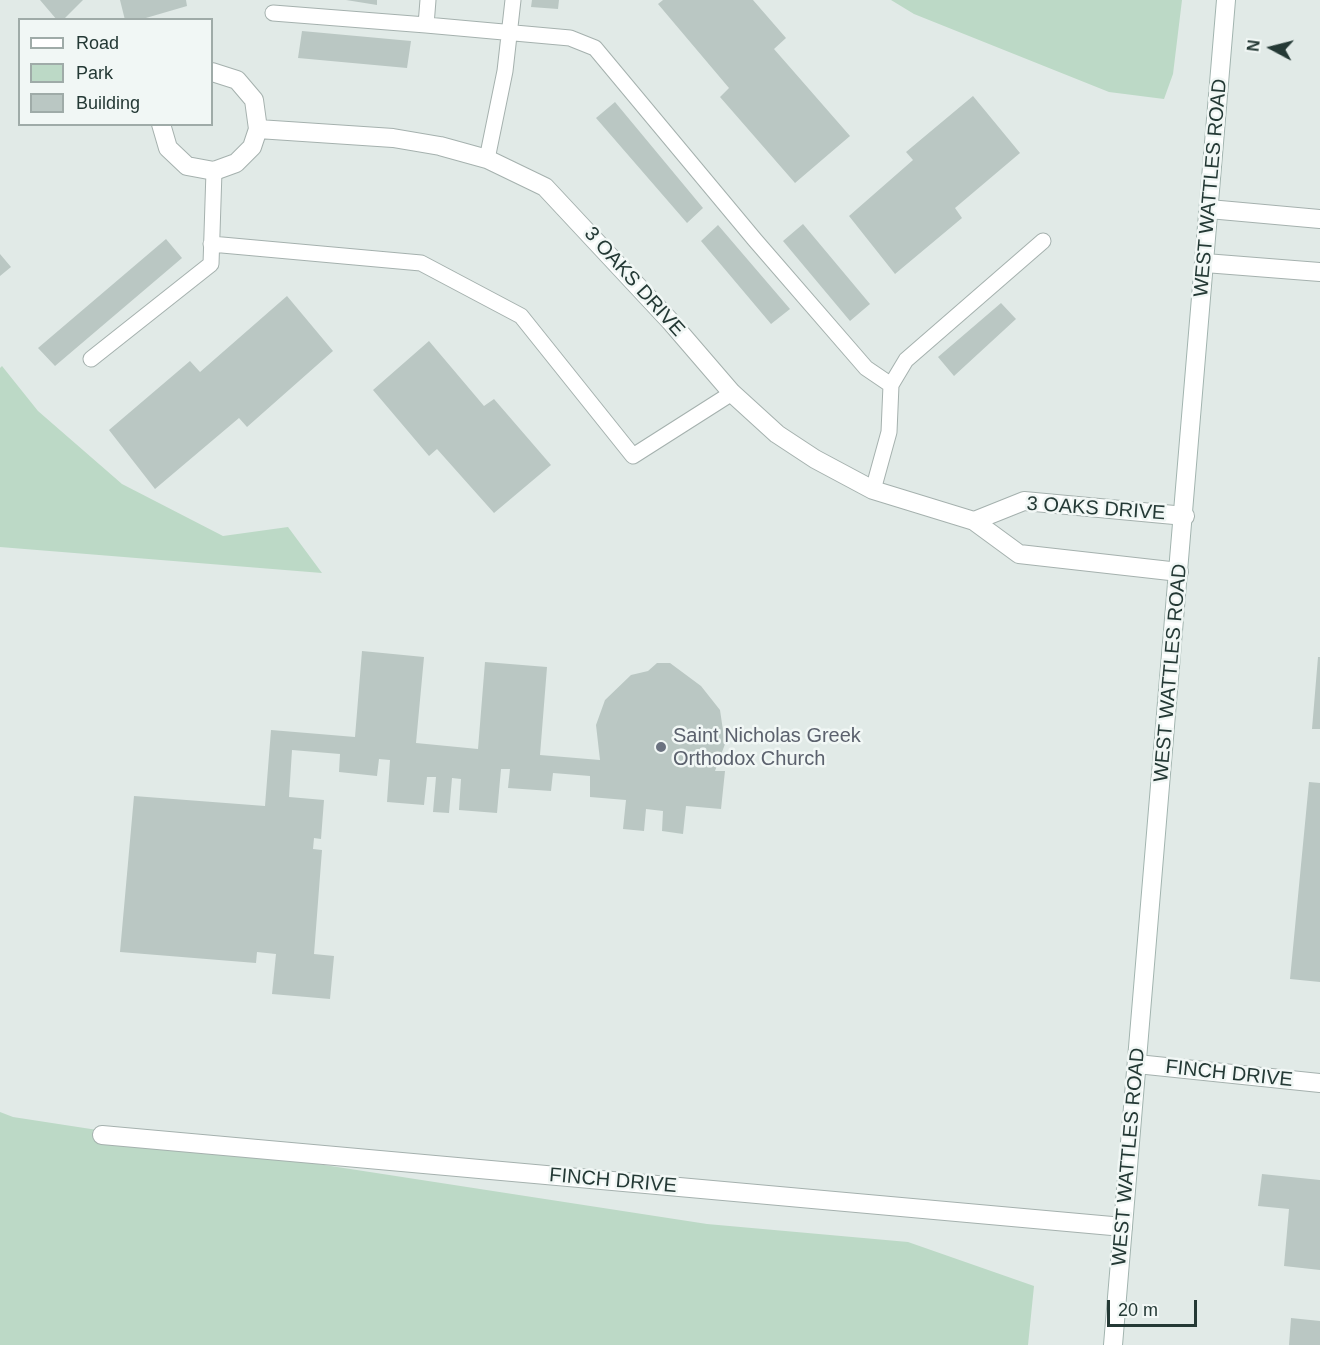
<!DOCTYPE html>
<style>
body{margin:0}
#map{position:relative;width:1320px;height:1345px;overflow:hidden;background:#e1eae7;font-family:Helvetica,sans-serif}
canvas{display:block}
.legend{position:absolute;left:18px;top:18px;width:195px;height:108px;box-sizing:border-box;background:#f1f7f5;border:2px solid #9faba8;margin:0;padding:8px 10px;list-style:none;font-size:18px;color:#243935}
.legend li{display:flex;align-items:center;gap:12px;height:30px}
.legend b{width:30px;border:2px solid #9faba8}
.north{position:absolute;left:1242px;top:18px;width:60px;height:60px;-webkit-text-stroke:4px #f1f7f5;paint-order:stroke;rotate:277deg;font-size:16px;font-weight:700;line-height:24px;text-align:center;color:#243935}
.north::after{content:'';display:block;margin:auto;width:21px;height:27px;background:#243935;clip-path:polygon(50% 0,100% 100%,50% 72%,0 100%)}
.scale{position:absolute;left:1107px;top:1300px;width:90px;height:27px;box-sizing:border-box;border:3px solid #243935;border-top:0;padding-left:8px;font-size:18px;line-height:21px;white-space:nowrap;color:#243935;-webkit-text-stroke:4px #f1f7f5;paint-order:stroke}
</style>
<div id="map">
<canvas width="1320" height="1345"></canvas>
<ul class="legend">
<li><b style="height:8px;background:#fff"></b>Road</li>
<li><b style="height:16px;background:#bcd9c6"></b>Park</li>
<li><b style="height:16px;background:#bac7c3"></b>Building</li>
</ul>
<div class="north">N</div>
<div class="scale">20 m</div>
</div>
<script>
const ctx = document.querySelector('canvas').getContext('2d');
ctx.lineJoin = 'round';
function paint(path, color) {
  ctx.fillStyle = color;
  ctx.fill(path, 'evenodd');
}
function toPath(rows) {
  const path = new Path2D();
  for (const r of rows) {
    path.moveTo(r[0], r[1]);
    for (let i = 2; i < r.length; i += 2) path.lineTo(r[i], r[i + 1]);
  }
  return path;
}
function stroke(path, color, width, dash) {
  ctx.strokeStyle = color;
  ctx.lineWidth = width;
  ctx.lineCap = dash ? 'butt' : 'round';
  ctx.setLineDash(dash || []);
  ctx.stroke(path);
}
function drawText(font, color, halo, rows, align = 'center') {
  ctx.font = font + ' Helvetica,sans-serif';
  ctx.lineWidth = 5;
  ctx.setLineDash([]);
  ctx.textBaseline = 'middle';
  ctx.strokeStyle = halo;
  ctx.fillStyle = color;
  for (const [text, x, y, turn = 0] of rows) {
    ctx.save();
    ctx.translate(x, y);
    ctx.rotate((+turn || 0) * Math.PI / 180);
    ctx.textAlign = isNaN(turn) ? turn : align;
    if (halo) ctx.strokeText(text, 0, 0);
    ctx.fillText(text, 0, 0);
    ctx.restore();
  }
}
const green = toPath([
 [891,0,1182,0,1173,74,1164,99,1109,92,914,14],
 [2,366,38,411,122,484,223,536,288,527,322,573,0,547,0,368],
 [0,1112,13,1117,707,1224,908,1242,1034,1286,1028,1345,0,1345]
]);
const building = toPath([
 [40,0,83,0,63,20,57,20],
 [120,0,186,0,187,6,139,20,125,20],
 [346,0,377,0,377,5],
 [532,0,559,0,558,9,531,7],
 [663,0,753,0,786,38,774,49,850,136,795,183,720,97,729,88,658,4],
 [302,31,411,41,407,68,298,58],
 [973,96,1020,153,955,208,962,218,895,274,849,216,913,160,906,152],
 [615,102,703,208,687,223,596,118],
 [803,224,870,304,850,321,783,241],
 [718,225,790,309,771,324,701,241],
 [166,239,182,258,55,366,38,348],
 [0,254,11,267,0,276],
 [287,296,333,351,247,427,239,418,155,489,109,430,190,361,200,372],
 [1001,303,1016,319,954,376,938,357],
 [429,341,484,406,494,399,551,465,494,513,437,449,429,456,373,390],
 [362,651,424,657,416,743,478,749,485,662,547,667,540,755,600,760,596,725,605,700,631,675,648,671,657,663,670,663,701,686,720,710,725,744,715,771,725,771,721,809,686,806,683,834,662,831,663,811,646,809,644,831,623,829,626,800,590,797,590,776,553,773,551,791,508,788,510,769,501,769,497,813,459,810,461,779,452,778,449,813,433,812,436,777,427,777,424,805,387,802,390,760,379,759,377,776,339,772,340,754,292,750,289,797,324,800,321,839,314,838,313,849,322,850,314,954,334,956,330,999,272,994,276,954,257,952,256,963,120,952,134,796,265,806,271,730,355,737],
 [1318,657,1320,657,1320,729,1312,729],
 [1309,782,1320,783,1320,982,1290,979],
 [1262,1174,1320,1180,1320,1270,1284,1266,1289,1209,1258,1206],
 [1291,1318,1320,1321,1320,1345,1289,1345]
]);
const lane = toPath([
 [428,0,426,25,570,38,595,48,755,240,866,368,891,385,889,432,873,490],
 [273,13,426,25],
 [487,159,505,71,513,0],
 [211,244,421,263,521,316,633,456,732,393],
 [91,359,211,264,214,171],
 [891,385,906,360,1043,241]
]);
const street = toPath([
 [161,124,168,148,187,166,214,171,236,163,252,147,258,129,254,100,237,80,212,72],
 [258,129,393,138,440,146,487,159,545,187,670,321,732,393,777,434,815,459,873,490,974,521,1019,554,1179,572],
 [1209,209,1320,219],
 [1205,263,1320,272],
 [974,521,1024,501,1185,516],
 [1137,1064,1320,1083],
 [102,1135,1123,1227]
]);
const secondary = toPath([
 [1113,1345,1226,0]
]);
const markers = [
 [661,747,6,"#6b7280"]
];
const streetNames = [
 ["WEST WATTLES ROAD",1211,188,-85],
 ["3 OAKS DRIVE",634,282,48],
 ["3 OAKS DRIVE",1096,509,4],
 ["WEST WATTLES ROAD",1171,673,-85],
 ["FINCH DRIVE",1229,1074,6],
 ["WEST WATTLES ROAD",1129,1157,-85],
 ["FINCH DRIVE",613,1181,5]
];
const worshipNames = [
 ["Saint Nicholas Greek",673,736],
 ["Orthodox Church",673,759]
];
paint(green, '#bcd9c6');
paint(building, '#bac7c3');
stroke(lane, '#a5b1ae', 17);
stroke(street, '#a5b1ae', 20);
stroke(secondary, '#a2b4af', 20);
stroke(lane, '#fff', 15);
stroke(street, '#fff', 18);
stroke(secondary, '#fff', 18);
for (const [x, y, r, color] of markers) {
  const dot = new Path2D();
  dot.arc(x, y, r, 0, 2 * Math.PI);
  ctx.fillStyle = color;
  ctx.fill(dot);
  stroke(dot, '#f1f7f5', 2);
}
drawText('20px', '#243935', '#f1f7f5', streetNames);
drawText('20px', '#5b616d', '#f1f7f5', worshipNames, 'left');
</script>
